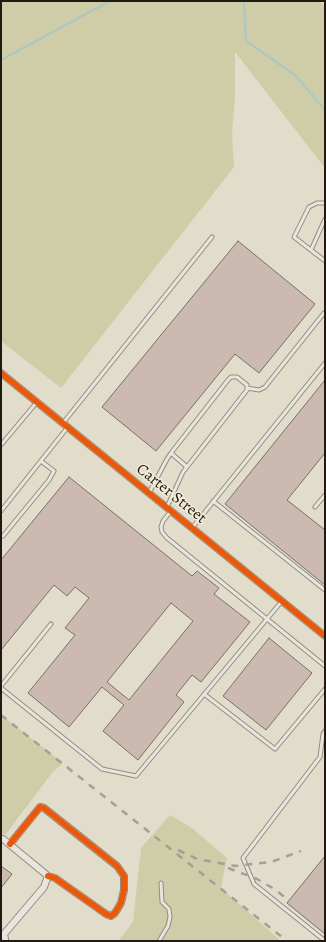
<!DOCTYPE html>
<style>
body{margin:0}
#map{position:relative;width:326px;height:942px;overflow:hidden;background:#e2dcca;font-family:Alegreya,serif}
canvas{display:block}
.frame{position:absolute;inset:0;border:2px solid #231913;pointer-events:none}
</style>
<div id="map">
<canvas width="326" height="942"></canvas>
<div class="frame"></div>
</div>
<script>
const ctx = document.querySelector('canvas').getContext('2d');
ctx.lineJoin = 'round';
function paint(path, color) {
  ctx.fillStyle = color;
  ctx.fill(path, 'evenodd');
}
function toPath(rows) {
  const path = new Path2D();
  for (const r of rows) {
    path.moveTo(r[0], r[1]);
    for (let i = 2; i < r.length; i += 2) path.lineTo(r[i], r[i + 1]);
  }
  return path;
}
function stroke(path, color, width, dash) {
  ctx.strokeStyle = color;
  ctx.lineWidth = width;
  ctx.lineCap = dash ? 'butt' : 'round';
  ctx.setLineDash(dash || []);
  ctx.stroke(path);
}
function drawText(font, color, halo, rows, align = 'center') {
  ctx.font = font + ' Alegreya,serif';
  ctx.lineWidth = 3;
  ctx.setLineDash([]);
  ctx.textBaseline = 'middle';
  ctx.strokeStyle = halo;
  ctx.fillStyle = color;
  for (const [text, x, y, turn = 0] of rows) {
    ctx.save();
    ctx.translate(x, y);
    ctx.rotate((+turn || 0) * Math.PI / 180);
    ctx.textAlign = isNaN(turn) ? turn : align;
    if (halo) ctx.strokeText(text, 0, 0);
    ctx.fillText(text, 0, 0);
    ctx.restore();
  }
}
const green = toPath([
 [1,1,319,1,325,6,325,168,235,52,235,98,232,134,234,167,61,388,1,341],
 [1,715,63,763,52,773,6,834,1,834],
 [170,815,192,828,227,858,221,888,281,941,118,941,133,922,141,848]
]);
const stream = toPath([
 [244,1,246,41,295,75,325,110],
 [1,60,110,1]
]);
const building = toPath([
 [238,241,315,304,259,373,235,354,156,451,102,407,238,241],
 [325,380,325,453,287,500,325,530,325,585,225,504,325,380],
 [69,477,192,576,197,571,219,588,214,594,250,622,201,682,192,675,176,695,184,702,138,760,103,731,124,705,102,687,69,727,28,693,75,635,65,628,89,598,75,587,67,596,54,585,1,650,1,560,69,477],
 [171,603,193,621,129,700,107,682,171,603],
 [269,638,312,673,266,730,223,696,269,638],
 [325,856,325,934,287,903,325,856],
 [1,866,12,874,1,888,1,866]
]);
const lane = toPath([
 [325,203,317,203,309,207,294,237,325,261],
 [311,250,325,219],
 [247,388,259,390,265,387,324,313],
 [63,423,212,237],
 [1,445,37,402],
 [171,453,187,467],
 [149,493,167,459,171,453,228,380,231,377,237,377,247,385,247,390,183,472,167,507],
 [213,501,325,590],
 [315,507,325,495],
 [1,511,67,428],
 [171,511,163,521,161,527,162,532,167,538,325,666],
 [192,528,325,363],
 [1,535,3,536,49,480,54,471,41,461],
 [1,686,51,624],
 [1,688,102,769,136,776,282,601],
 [204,694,275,749,325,689],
 [325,731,323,734,320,757,243,858,254,884,325,941],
 [159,941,168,926,170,917,169,909,162,902,161,883]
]);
const street = toPath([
 [1,373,325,636],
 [1,839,3,839,48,876,44,887,4,934,5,939],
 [10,844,40,807,44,808,117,866,124,876,124,890,121,903,115,913,111,916,106,914,55,878,48,876]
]);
const rail = toPath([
 [1,715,287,941],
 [178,850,197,859,235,866,271,862,301,851],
 [228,868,257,879,276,890,289,901]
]);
const cycleway = toPath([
 [1,373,325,636],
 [10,844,40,807,44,808,117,866,124,876,124,890,121,903,115,913,111,916,106,914,55,878,48,876]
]);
const streetNames = [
 ["Carter Street",171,494,39]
];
paint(green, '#cfcda8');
stroke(stream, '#b0c6bf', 2.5);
paint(building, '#ccbab1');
stroke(building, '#767168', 1);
stroke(lane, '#918c81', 5);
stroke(street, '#918c81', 8);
stroke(lane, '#e9e5dc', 3);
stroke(street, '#e9e5dc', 6);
stroke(rail, '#a3a099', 2.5, [7, 7]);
stroke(cycleway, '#e8590c', 6);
drawText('16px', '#231913', '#f3ecd6', streetNames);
</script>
